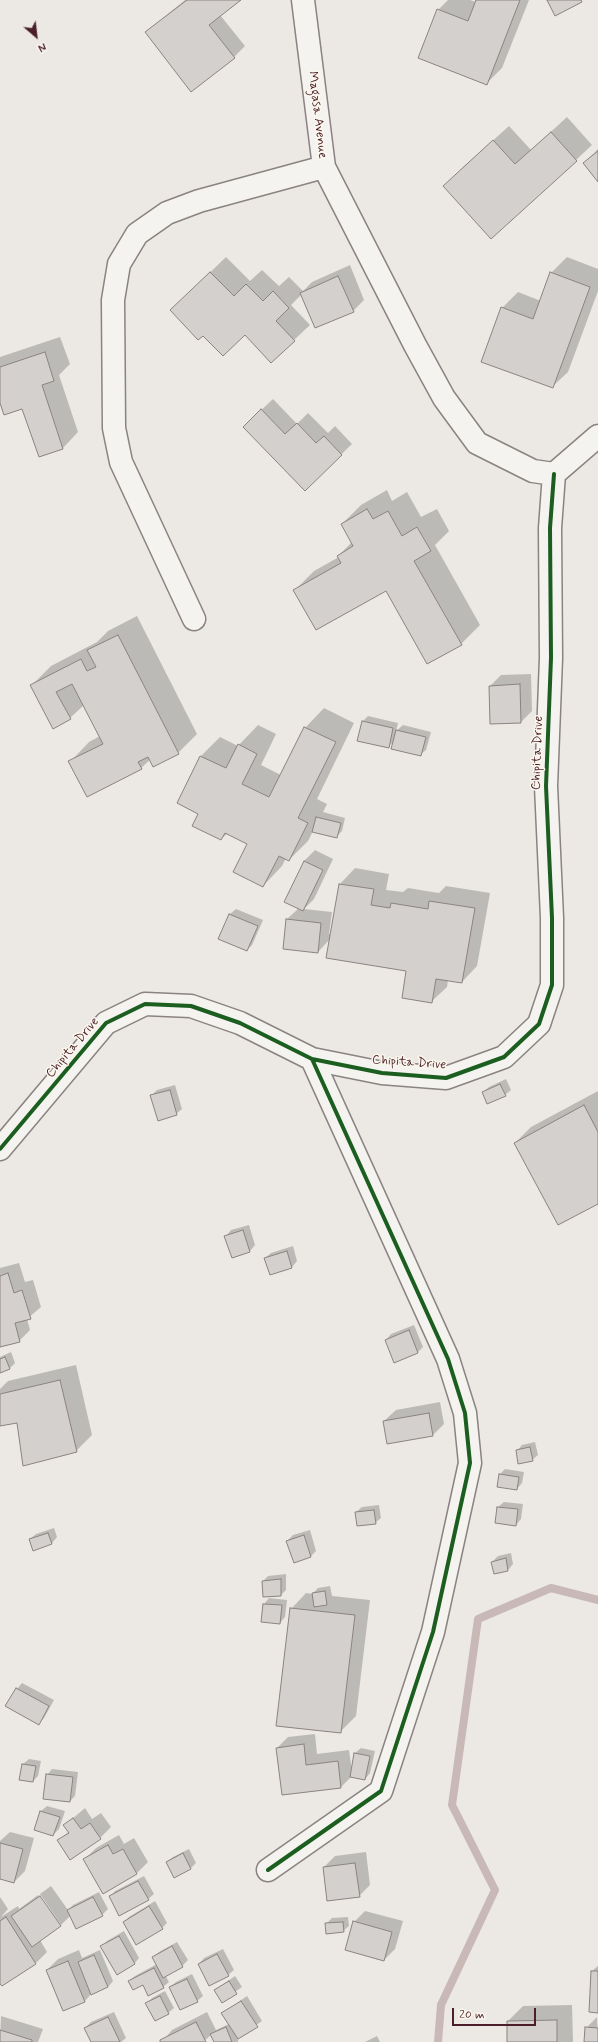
<!DOCTYPE html>
<style>
body{margin:0}
#map{position:relative;width:598px;height:2042px;overflow:hidden;background:#ece9e4;font-family:Mynerve,sans-serif}
canvas{display:block}
.north{position:absolute;left:16px;top:16px;width:40px;height:40px;-webkit-text-stroke:3px #fbf7ec;paint-order:stroke;rotate:152deg;font-size:11px;font-weight:700;line-height:16px;text-align:center;color:#4a1f2b}
.north::after{content:'';display:block;margin:auto;width:14px;height:18px;background:#4a1f2b;clip-path:polygon(50% 0,100% 100%,50% 72%,0 100%)}
.scale{position:absolute;left:452px;top:2008px;width:84px;height:18px;box-sizing:border-box;border:2px solid #4a1f2b;border-top:0;padding-left:5px;font-size:12px;line-height:14px;white-space:nowrap;color:#4a1f2b;-webkit-text-stroke:3px #fbf7ec;paint-order:stroke}
</style>
<div id="map">
<canvas width="598" height="2042"></canvas>
<div class="north">N</div>
<div class="scale">20 m</div>
</div>
<script>
const ctx = document.querySelector('canvas').getContext('2d');
ctx.lineJoin = 'round';
function paint(path, color) {
  ctx.fillStyle = color;
  ctx.fill(path, 'evenodd');
}
function toPath(rows) {
  const path = new Path2D();
  for (const r of rows) {
    path.moveTo(r[0], r[1]);
    for (let i = 2; i < r.length; i += 2) path.lineTo(r[i], r[i + 1]);
  }
  return path;
}
function stroke(path, color, width, dash) {
  ctx.strokeStyle = color;
  ctx.lineWidth = width;
  ctx.lineCap = dash ? 'butt' : 'round';
  ctx.setLineDash(dash || []);
  ctx.stroke(path);
}
function drawText(font, color, halo, rows, align = 'center') {
  ctx.font = font + ' Mynerve,sans-serif';
  ctx.lineWidth = 3;
  ctx.setLineDash([]);
  ctx.textBaseline = 'middle';
  ctx.strokeStyle = halo;
  ctx.fillStyle = color;
  for (const [text, x, y, turn = 0] of rows) {
    ctx.save();
    ctx.translate(x, y);
    ctx.rotate((+turn || 0) * Math.PI / 180);
    ctx.textAlign = isNaN(turn) ? turn : align;
    if (halo) ctx.strokeText(text, 0, 0);
    ctx.fillText(text, 0, 0);
    ctx.restore();
  }
}
const shadow = toPath([
 [185,0,240,0,220,15,245,46,234,57,146,32],
 [448,0,470,0,476,2,477,0,529,0,502,68,486,84,438,10],
 [567,117,592,145,576,160,460,170,509,126,531,150],
 [598,149,598,180,584,163],
 [226,257,250,281,262,270,279,286,289,277,303,291,312,282,350,265,364,300,353,311,316,327,302,294,291,305,310,325,294,340,245,334,187,295],
 [567,257,598,269,598,291,568,372,552,387,502,308,518,292,541,301,551,273],
 [60,337,70,364,59,375,78,432,63,448,23,407,0,400,0,357],
 [273,399,297,424,308,413,328,433,335,426,352,444,305,490,255,416],
 [387,490,392,501,407,492,421,517,437,509,449,531,435,545,480,625,461,644,386,589,294,591,314,571,339,557,338,556,352,542,342,524,361,505],
 [137,616,197,734,178,753,151,759,141,768,70,762,89,742,100,736,84,705,70,718,32,685,51,666,97,642,108,631],
 [531,674,532,711,521,722,490,686,501,675],
 [324,708,354,723,317,799,327,804,323,812,345,818,342,831,336,837,313,831,308,841,289,860,286,858,282,866,263,886,248,843,228,833,221,839,199,813,178,803,201,756,220,737,238,746,258,725,276,734,261,765,281,775,305,728],
 [368,716,398,723,396,731,403,725,431,732,426,750,420,755,394,741,388,747,363,721],
 [315,850,333,859,314,899,304,909,332,912,329,934,331,934,340,884,355,868,389,874,386,890,403,892,408,888,439,893,446,886,490,893,477,966,462,982,448,980,447,987,431,1002,407,970,330,939,318,952,287,919,299,908,304,861],
 [236,909,263,920,252,945,247,950,220,939,230,914],
 [506,1079,511,1090,505,1095,483,1092,489,1087],
 [175,1085,182,1109,176,1114,151,1096,157,1090],
 [598,1091,598,1202,515,1143,531,1127],
 [249,1225,255,1245,250,1251,232,1256,226,1236,231,1230],
 [293,1246,297,1261,292,1267,270,1274,265,1258,271,1253],
 [19,1263,25,1282,33,1280,41,1307,27,1319,30,1330,19,1341,0,1346,0,1268],
 [414,1325,423,1347,418,1352,386,1340,391,1334],
 [11,1352,15,1363,10,1368,0,1372,0,1357],
 [76,1365,92,1435,76,1451,18,1422,0,1425,0,1389,8,1381],
 [440,1402,444,1424,433,1435,384,1421,396,1410],
 [535,1442,538,1455,532,1460,517,1451,522,1445],
 [505,1469,524,1472,522,1483,517,1489,500,1474],
 [504,1502,523,1504,521,1519,516,1525,498,1507],
 [379,1505,381,1518,375,1523,356,1512,362,1507],
 [54,1528,57,1537,52,1543,34,1549,30,1539,36,1534],
 [310,1530,316,1551,310,1557,287,1541,293,1535],
 [511,1553,513,1564,508,1570,495,1573,492,1562,498,1556],
 [286,1574,286,1590,281,1595,263,1581,268,1576],
 [330,1586,332,1596,370,1600,356,1716,340,1732,291,1609,306,1593,312,1594,318,1588],
 [269,1598,287,1600,285,1617,280,1623,262,1621,264,1604],
 [22,1683,54,1700,44,1718,39,1723,17,1689],
 [315,1734,317,1754,349,1750,352,1772,355,1753,361,1748,375,1751,370,1773,365,1779,351,1777,341,1787,283,1794,277,1748,288,1737],
 [29,1759,41,1761,38,1776,33,1781,20,1779,23,1764],
 [52,1769,78,1772,75,1796,70,1801,47,1775],
 [47,1806,65,1811,59,1829,53,1835,35,1830,41,1811],
 [85,1808,92,1819,101,1813,111,1827,100,1838,59,1841,69,1831,65,1825],
 [10,1832,34,1838,25,1871,14,1882,0,1878,0,1841],
 [119,1835,124,1844,134,1838,148,1862,137,1873,103,1892,84,1860,96,1848],
 [189,1849,196,1863,191,1868,175,1876,167,1862,173,1857],
 [366,1852,370,1885,359,1896,324,1867,335,1856],
 [144,1876,154,1894,148,1899,110,1897,115,1891],
 [51,1886,68,1910,73,1905,99,1892,108,1909,102,1915,77,1928,70,1916,61,1925,40,1894],
 [38,1895,59,1925,61,1925,40,1940,47,1952,36,1963,2,1985,0,1982,0,1897,8,1909,1,1917,18,1906,19,1909],
 [155,1901,167,1923,162,1928,124,1922,129,1917],
 [365,1911,403,1921,395,1949,384,1960,354,1922],
 [348,1917,349,1926,343,1931,326,1924,332,1918],
 [124,1931,139,1958,134,1964,102,1946,107,1941],
 [177,1942,188,1960,182,1966,165,1975,169,1982,163,1987,129,1981,135,1976,157,1964,153,1957,159,1952],
 [223,1949,234,1970,228,1975,199,1964,204,1958],
 [79,1950,82,1958,100,1950,113,1981,108,1987,92,1993,85,2001,64,2010,47,1970,58,1959],
 [598,1966,598,2012,592,1971],
 [192,1974,203,1996,197,2001,170,1987,176,1982],
 [235,1976,242,1987,222,2001,215,1990],
 [165,1991,174,2008,168,2013,147,2003,152,1998],
 [247,1996,262,2021,238,2038,238,2042,215,2042,212,2034,203,2042,162,2042,172,2030,207,2012,216,2030,229,2024,223,2013],
 [572,2005,573,2042,508,2042,508,2021,523,2006],
 [114,2012,126,2038,121,2042,92,2042,85,2028,91,2022],
 [1,2016,43,2029,38,2042,0,2042],
 [597,2017,598,2042,585,2042,586,2028],
 [377,2036,380,2042,365,2042]
]);
const stream = toPath([
 [438,2042,441,2005,495,1890,452,1805,478,1619,551,1588,598,1600]
]);
const building = toPath([
 [187,0,241,0,209,25,235,58,191,92,145,32,187,0],
 [476,0,520,0,487,85,418,58,437,9,468,21,476,0],
 [547,0,581,0,582,2,555,16,547,0],
 [551,132,577,161,491,239,443,186,493,140,515,164,551,132],
 [598,151,598,182,583,163,598,151],
 [210,272,234,296,246,284,263,301,273,291,289,308,276,321,295,341,271,363,245,335,223,356,203,336,198,340,170,310,210,272],
 [550,272,590,287,553,388,481,362,501,307,533,319,550,272],
 [338,276,354,312,315,328,300,293,338,276],
 [45,352,54,381,42,385,63,449,39,457,22,409,4,415,0,403,0,367,45,352],
 [261,409,285,434,297,423,316,443,324,436,342,455,305,491,243,427,261,409],
 [367,509,373,519,388,511,402,536,417,527,431,551,414,561,462,645,427,664,386,591,316,630,293,590,341,563,337,556,353,546,341,524,367,509],
 [118,635,179,754,153,767,148,757,138,762,142,769,87,797,68,761,103,744,72,684,56,692,71,719,53,729,30,685,81,659,87,671,96,667,87,650,118,635],
 [520,684,521,723,490,724,489,686,520,684],
 [362,721,393,728,389,748,357,741,362,721],
 [304,727,336,742,298,818,308,823,289,861,279,856,263,887,233,872,247,844,225,833,221,840,192,826,198,814,177,803,200,756,226,768,238,744,257,754,242,784,269,797,304,727],
 [396,730,426,737,421,756,391,749,396,730],
 [316,817,341,823,337,838,312,832,316,817],
 [304,861,323,870,303,911,284,902,304,861],
 [339,884,374,889,371,905,390,908,391,903,428,909,429,901,475,908,462,983,436,979,432,1003,402,998,406,971,326,958,339,884],
 [229,914,258,926,247,951,218,939,229,914],
 [286,919,321,923,318,953,283,949,286,919],
 [500,1084,506,1096,487,1104,482,1092,500,1084],
 [170,1090,177,1115,158,1121,150,1095,170,1090],
 [584,1105,598,1132,598,1204,558,1225,514,1143,584,1105],
 [243,1230,250,1252,232,1258,224,1236,243,1230],
 [287,1251,292,1268,270,1275,264,1258,287,1251],
 [8,1273,14,1293,22,1290,31,1319,15,1323,20,1342,0,1347,0,1276,8,1273],
 [409,1330,418,1353,394,1363,385,1340,409,1330],
 [5,1357,10,1369,0,1373,0,1359,5,1357],
 [60,1380,77,1452,23,1466,17,1423,0,1426,0,1394,60,1380],
 [429,1413,433,1436,387,1444,383,1421,429,1413],
 [530,1447,533,1461,518,1464,516,1450,530,1447],
 [499,1474,519,1477,517,1490,497,1487,499,1474],
 [497,1507,518,1509,516,1526,495,1523,497,1507],
 [374,1510,376,1524,357,1526,355,1512,374,1510],
 [48,1533,52,1544,33,1551,29,1539,48,1533],
 [304,1535,311,1557,294,1563,286,1541,304,1535],
 [506,1558,508,1571,494,1574,491,1562,506,1558],
 [281,1579,281,1596,263,1597,262,1581,281,1579],
 [325,1591,327,1605,314,1607,312,1593,325,1591],
 [263,1604,282,1605,280,1624,261,1622,263,1604],
 [290,1608,355,1615,341,1733,276,1726,290,1608],
 [16,1688,49,1706,39,1725,5,1706,16,1688],
 [304,1744,306,1765,338,1761,341,1788,282,1795,276,1748,304,1744],
 [354,1753,370,1756,365,1780,350,1777,354,1753],
 [22,1764,36,1766,33,1782,19,1780,22,1764],
 [46,1774,73,1777,70,1802,43,1799,46,1774],
 [40,1811,60,1817,53,1836,34,1830,40,1811],
 [73,1818,81,1829,90,1823,101,1839,70,1860,57,1840,69,1833,63,1825,73,1818],
 [0,1843,23,1849,14,1883,0,1879,0,1843],
 [108,1845,113,1854,123,1849,137,1874,103,1894,83,1859,108,1845],
 [183,1853,191,1869,174,1878,166,1862,183,1853],
 [355,1863,360,1897,327,1901,323,1867,355,1863],
 [138,1881,149,1900,119,1916,109,1896,138,1881],
 [40,1896,61,1926,32,1947,11,1916,40,1896],
 [93,1897,103,1916,76,1929,67,1910,93,1897],
 [149,1906,163,1929,136,1945,123,1922,149,1906],
 [6,1917,36,1964,2,1986,0,1984,0,1921,6,1917],
 [353,1921,392,1932,384,1961,345,1950,353,1921],
 [343,1922,344,1932,326,1934,325,1923,343,1922],
 [119,1936,135,1964,117,1975,100,1946,119,1936],
 [172,1946,183,1967,163,1978,152,1957,172,1946],
 [217,1954,229,1976,209,1986,198,1964,217,1954],
 [94,1955,108,1987,91,1995,78,1962,94,1955],
 [68,1961,85,2002,63,2011,46,1970,68,1961],
 [154,1968,164,1988,148,1996,143,1985,133,1990,128,1981,154,1968],
 [591,1971,598,1971,598,2013,589,2012,591,1971],
 [187,1979,198,2002,180,2010,169,1987,187,1979],
 [229,1981,237,1994,222,2003,214,1990,229,1981],
 [160,1996,169,2014,155,2021,145,2003,160,1996],
 [241,2001,258,2027,238,2039,221,2013,241,2001],
 [108,2017,120,2042,91,2042,84,2028,108,2017],
 [557,2020,557,2042,507,2042,507,2021,557,2020],
 [196,2022,206,2042,160,2042,160,2040,196,2022],
 [226,2027,232,2042,214,2042,210,2034,226,2027],
 [585,2027,598,2028,598,2042,584,2042,585,2027],
 [0,2030,32,2040,32,2042,0,2042,0,2030]
]);
const street = toPath([
 [303,0,324,167,415,345,444,398,477,443,533,471,554,474,598,436],
 [194,619,121,462,114,428,113,300,119,264,137,234,167,213,199,201,324,167],
 [0,1149,106,1023,145,1004,191,1006,240,1023,312,1059,382,1073,446,1078,504,1057,539,1024,552,985,552,918,546,786,551,658,550,528,554,474],
 [268,1870,381,1791,433,1632,470,1463,465,1413,448,1359,312,1059]
]);
const cycleway = toPath([
 [0,1149,106,1023,145,1004,191,1006,240,1023,312,1059,382,1073,446,1078,504,1057,539,1024,552,985,552,918,546,786,551,658,550,528,554,474],
 [268,1870,381,1791,433,1632,470,1463,465,1413,448,1359,312,1059]
]);
const streetNames = [
 ["Magasa Avenue",317,115,83],
 ["Chipita Drive",538,753,-88],
 ["Chipita Drive",73,1048,-50],
 ["Chipita Drive",409,1063,4]
];
paint(shadow, '#0003');
stroke(stream, '#c8b9b6', 8);
paint(building, '#d4d0cd');
stroke(building, '#8b8282', 1);
stroke(street, '#8b8282', 25);
stroke(street, '#f4f3ef', 22);
stroke(cycleway, '#1b5e20', 4);
drawText('13px', '#4a1f2b', '#fbf7ec', streetNames);
</script>
